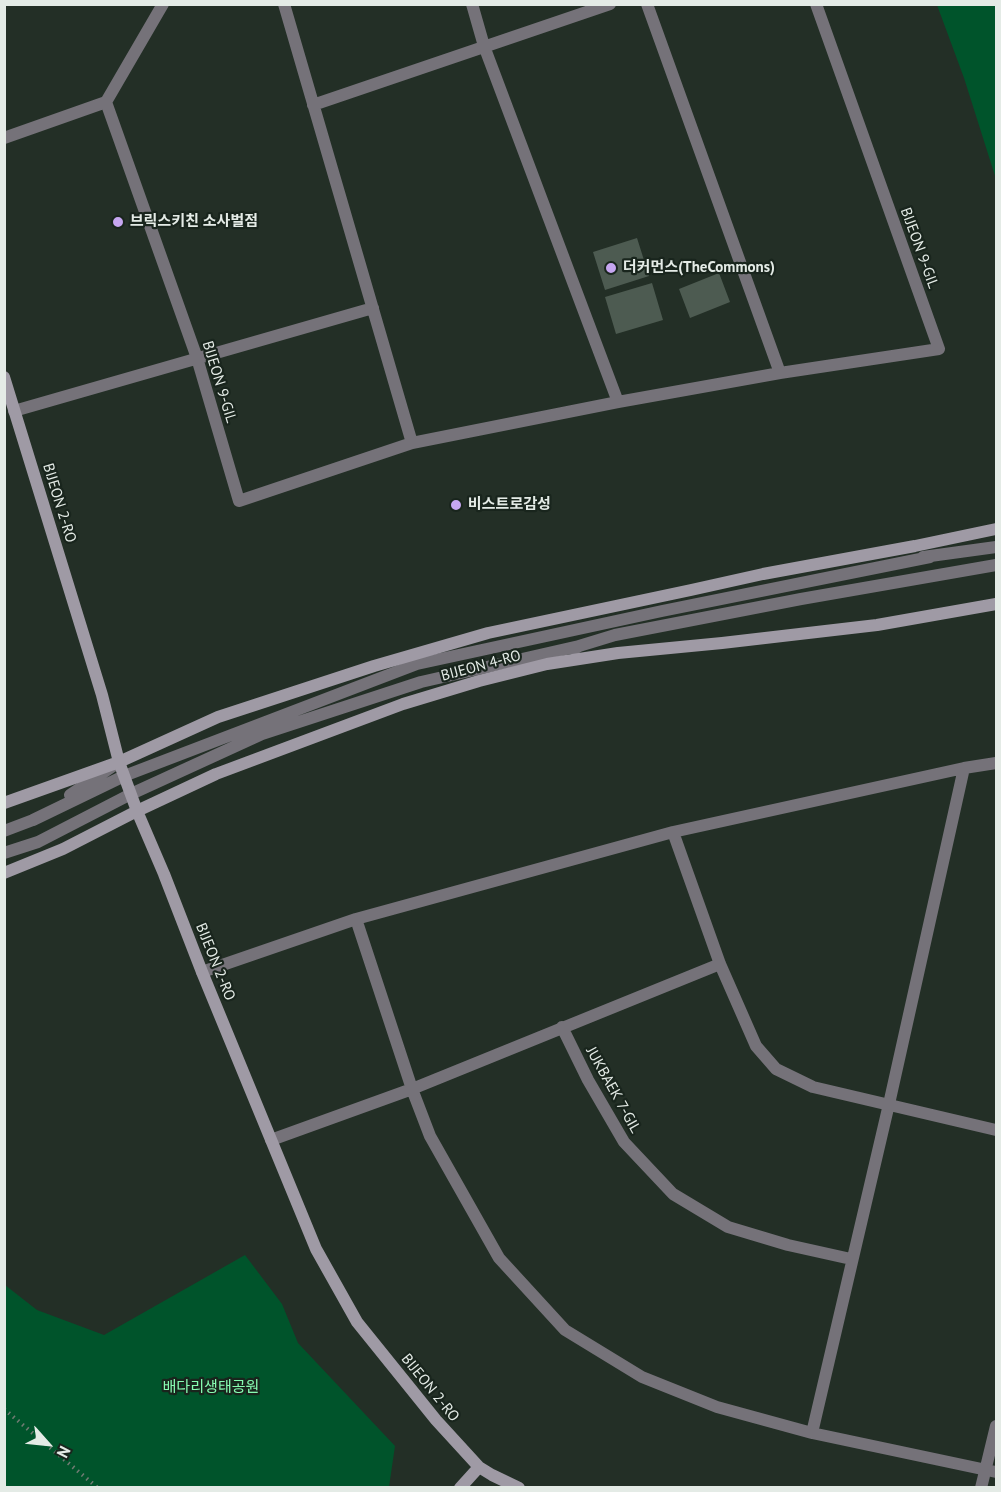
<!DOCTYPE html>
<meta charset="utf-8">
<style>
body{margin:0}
#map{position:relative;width:1001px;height:1492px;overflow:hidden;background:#232f26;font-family:"PT Sans",sans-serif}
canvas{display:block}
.frame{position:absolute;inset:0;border:6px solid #e4ebe6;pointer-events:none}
.north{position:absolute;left:18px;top:1414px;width:60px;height:60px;-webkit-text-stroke:4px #19251d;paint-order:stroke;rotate:117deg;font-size:16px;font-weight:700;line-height:24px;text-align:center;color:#e4ebe6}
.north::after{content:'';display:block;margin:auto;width:21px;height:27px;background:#e4ebe6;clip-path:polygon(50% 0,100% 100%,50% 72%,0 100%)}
</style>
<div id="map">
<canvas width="1001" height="1492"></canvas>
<div class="frame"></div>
<div class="north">N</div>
</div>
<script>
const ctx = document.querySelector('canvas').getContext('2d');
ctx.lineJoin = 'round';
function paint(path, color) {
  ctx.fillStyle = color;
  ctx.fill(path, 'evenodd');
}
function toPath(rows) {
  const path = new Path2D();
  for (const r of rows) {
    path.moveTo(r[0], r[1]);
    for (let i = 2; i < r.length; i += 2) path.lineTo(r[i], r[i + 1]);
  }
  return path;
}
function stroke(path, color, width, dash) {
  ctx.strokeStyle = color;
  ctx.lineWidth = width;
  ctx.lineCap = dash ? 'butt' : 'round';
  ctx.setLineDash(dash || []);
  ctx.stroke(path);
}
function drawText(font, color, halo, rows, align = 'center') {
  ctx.font = font + ' "PT Sans","Noto Sans KR",sans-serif';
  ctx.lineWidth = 4.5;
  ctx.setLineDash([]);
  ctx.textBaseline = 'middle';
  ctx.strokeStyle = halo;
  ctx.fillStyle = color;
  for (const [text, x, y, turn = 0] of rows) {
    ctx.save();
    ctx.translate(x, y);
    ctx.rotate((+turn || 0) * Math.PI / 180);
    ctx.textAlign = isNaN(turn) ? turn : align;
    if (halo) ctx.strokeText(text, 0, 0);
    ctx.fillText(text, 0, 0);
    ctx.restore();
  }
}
const green = toPath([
 [937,5,996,5,996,179,964,78],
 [245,1255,282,1304,298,1343,395,1446,389,1487,5,1487,5,1285,37,1310,104,1335]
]);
const building = toPath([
 [637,238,649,276,605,290,593,252],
 [719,273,730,302,690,318,679,289],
 [652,283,663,320,616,334,605,297]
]);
const path = toPath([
 [4,1409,98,1488]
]);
const lane = toPath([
 [923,557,996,547],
 [574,649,579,646,615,635,801,599,996,565],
 [70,795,113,766],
 [33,820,124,776,417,664,662,611,930,557],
 [4,831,33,820,39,817],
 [4,853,38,842,131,794,262,734,421,682,579,646]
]);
const street = toPath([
 [284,4,412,443],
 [472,4,484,46,618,402],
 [647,4,780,373],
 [106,102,163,4],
 [313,105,610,4],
 [4,138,106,102,197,358,239,501,412,443,618,402,780,373,939,349,816,4],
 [14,411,373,308],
 [673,832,720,964,756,1046,776,1069,813,1087,996,1130],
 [356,919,412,1089,430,1136,499,1258,565,1330,642,1377,717,1407,812,1433,996,1472],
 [202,972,356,919,673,832,964,768,996,763],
 [562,1027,588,1080,624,1142,673,1194,728,1227,788,1245,851,1259],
 [271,1140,412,1089,720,964],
 [812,1433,889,1104,964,768],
 [981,1488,996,1426]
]);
const secondary = toPath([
 [4,377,102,695,119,762,137,811,164,874,202,972,316,1249,357,1322,436,1420,479,1467,492,1475,519,1488],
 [4,803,119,762,218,717,374,666,488,633,691,590,763,574,915,546,996,529],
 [4,873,63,849,137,811,216,774,403,704,479,681,547,664,618,653,722,643,877,625,996,604],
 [460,1488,479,1467]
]);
const markers = [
 [118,222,6,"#c6a6f0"],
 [611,268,6,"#c6a6f0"],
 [456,505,6,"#c6a6f0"]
];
const poiNames = [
 ["브릭스키친 소사벌점",130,222],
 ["더커먼스(TheCommons)",623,268],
 ["비스트로감성",468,505]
];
const streetNames = [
 ["BIJEON 9-GIL",919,248,70],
 ["BIJEON 9-GIL",219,382,73],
 ["BIJEON 2-RO",59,503,73],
 ["BIJEON 4-RO",481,666,-15],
 ["BIJEON 2-RO",215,962,68],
 ["JUKBAEK 7-GIL",613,1090,61],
 ["BIJEON 2-RO",430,1388,51]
];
const parkNames = [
 ["배다리생태공원",211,1388]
];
paint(green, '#00542b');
paint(building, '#4d5b51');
stroke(path, '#717b73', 4, [1.5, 4.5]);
stroke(lane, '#757279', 12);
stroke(street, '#757279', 12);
stroke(secondary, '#9f9aa5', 12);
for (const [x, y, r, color] of markers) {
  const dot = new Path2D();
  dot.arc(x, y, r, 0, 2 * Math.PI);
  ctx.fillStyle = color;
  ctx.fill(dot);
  stroke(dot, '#19251d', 2);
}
drawText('bold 15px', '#e4ebe6', '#19251d', poiNames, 'left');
drawText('15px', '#e4ebe6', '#19251d', streetNames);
drawText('15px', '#87fbb1', '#19251d', parkNames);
</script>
